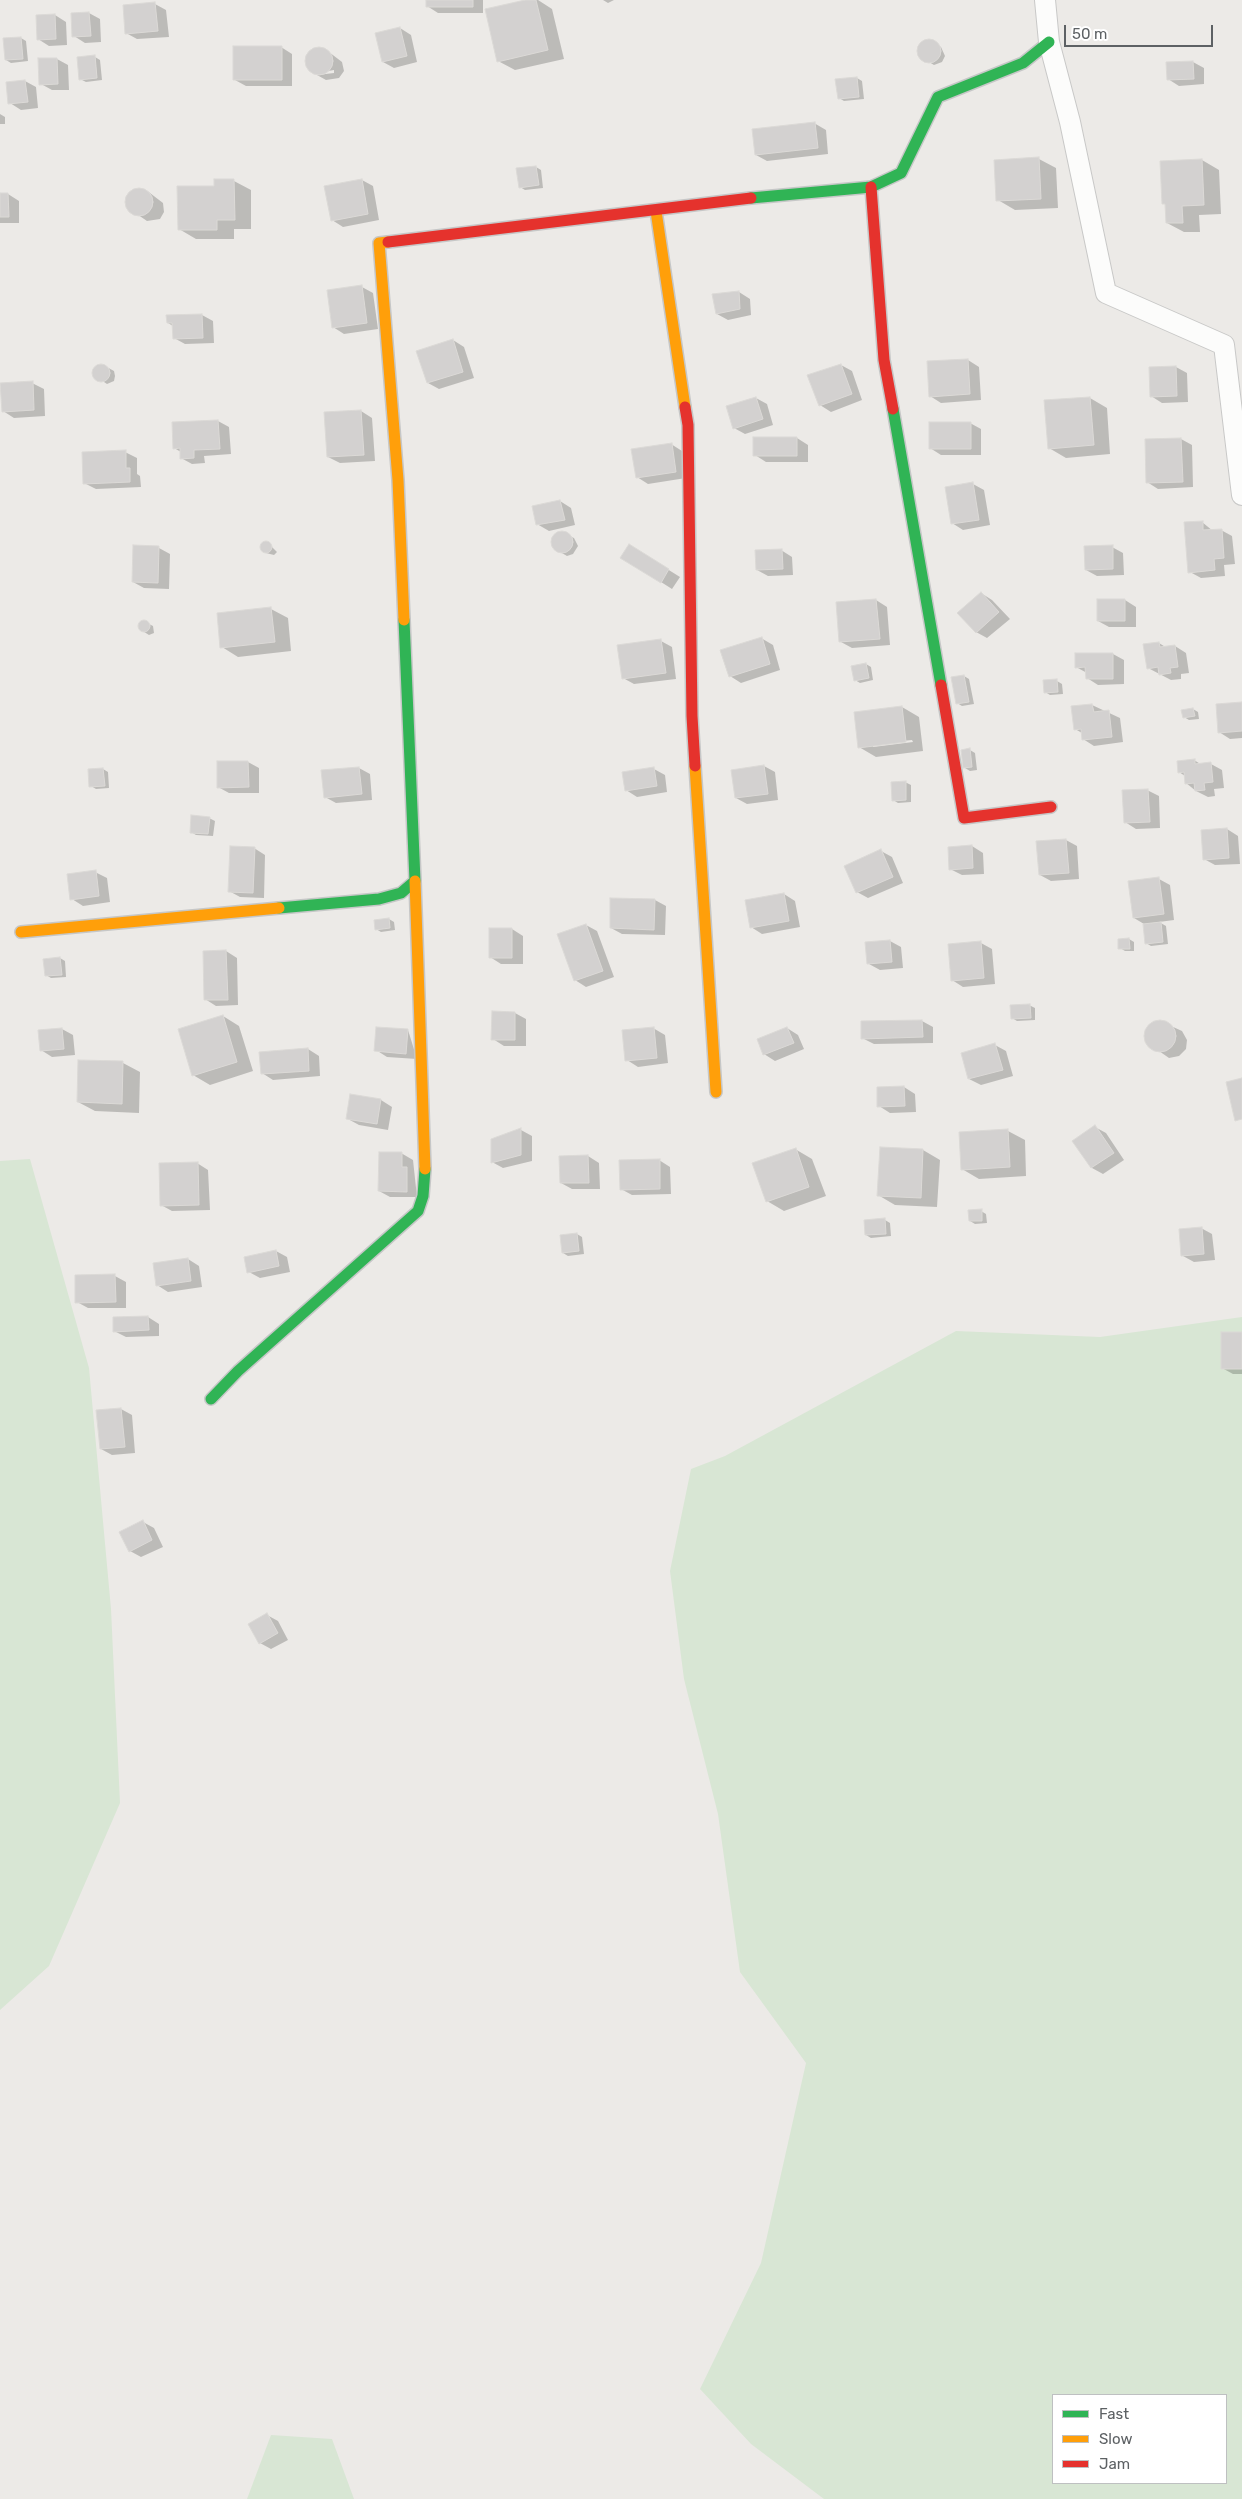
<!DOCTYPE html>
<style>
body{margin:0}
#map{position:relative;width:1242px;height:2499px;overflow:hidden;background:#eceae7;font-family:Rubik,sans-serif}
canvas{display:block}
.legend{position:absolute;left:1052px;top:2394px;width:175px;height:90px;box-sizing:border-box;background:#fff;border:1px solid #bec0c1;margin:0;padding:6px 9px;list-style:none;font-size:15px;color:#5d6164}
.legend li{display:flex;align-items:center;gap:10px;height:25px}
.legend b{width:25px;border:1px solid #bec0c1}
.scale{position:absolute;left:1064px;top:25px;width:149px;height:22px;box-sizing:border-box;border:2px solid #5d6164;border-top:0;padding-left:6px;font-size:15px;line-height:18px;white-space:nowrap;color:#5d6164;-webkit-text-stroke:4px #fff;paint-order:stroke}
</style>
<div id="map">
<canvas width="1242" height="2499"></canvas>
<ul class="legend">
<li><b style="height:6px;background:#30b455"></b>Fast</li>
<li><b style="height:6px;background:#ff9f0a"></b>Slow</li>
<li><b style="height:6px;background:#e5322d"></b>Jam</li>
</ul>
<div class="scale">50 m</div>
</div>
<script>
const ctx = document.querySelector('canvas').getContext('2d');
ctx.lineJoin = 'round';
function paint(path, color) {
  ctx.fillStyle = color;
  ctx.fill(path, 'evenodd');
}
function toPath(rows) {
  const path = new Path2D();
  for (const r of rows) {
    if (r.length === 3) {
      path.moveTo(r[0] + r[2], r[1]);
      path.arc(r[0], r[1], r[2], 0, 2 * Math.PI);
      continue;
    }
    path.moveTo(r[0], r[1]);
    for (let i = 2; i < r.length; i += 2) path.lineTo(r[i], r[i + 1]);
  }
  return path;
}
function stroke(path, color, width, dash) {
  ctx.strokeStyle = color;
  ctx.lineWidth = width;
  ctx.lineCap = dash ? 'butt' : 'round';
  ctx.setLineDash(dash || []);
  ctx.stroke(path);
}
const green = toPath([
 [30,1159,89,1368,111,1609,120,1803,49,1966,0,2010,0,1161],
 [1242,1317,1242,2499,824,2499,751,2444,700,2389,761,2263,806,2063,740,1972,718,1814,684,1679,670,1571,691,1469,725,1456,956,1331,1100,1337],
 [1053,2395,1226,2395,1226,2483,1053,2483],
 [271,2435,332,2439,354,2499,247,2499]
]);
const shadow = toPath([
 [427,0,483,0,483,13,438,13,427,6],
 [530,0,538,0,552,9,564,59,515,70,498,61],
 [603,0,614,0,608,3],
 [155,4,166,10,169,37,137,39,126,33],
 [89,13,100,19,101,42,85,43,74,36,73,14],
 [55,15,66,22,67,45,49,46,38,39],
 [400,28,411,35,417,62,394,68,383,62],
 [21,38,26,41,28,61,11,63,6,60],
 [929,41,941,47,945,56,942,62,934,65,919,56,919,49,922,43],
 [281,47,292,54,292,86,246,86,235,80],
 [312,49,325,49,342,62,344,71,339,78,326,80,317,75,334,73,334,70,317,73,317,75,307,67,306,60],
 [95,57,100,60,102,80,86,82,80,79],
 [57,59,68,65,69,90,52,90,41,84],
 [1193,62,1204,68,1204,84,1179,86,1168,79],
 [857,78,862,81,864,99,844,101,839,98],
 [25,81,36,87,38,108,21,110,10,103,7,83],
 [0,114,5,117,5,124,0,124],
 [814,123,826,130,828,154,767,161,756,155],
 [1039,159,1056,168,1058,208,1015,210,998,200],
 [1202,160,1219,170,1221,214,1199,215,1200,232,1184,232,1167,223],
 [536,167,541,170,543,188,525,190,520,187],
 [362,180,373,186,379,220,343,227,332,220],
 [234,181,251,190,251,229,234,229,234,239,196,239,179,229,215,187],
 [133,190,146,190,163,203,164,212,160,219,147,221,128,208,126,200],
 [8,194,19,201,19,223,0,223,0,195],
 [362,287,373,293,378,329,344,334,333,327],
 [739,292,750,299,751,315,728,320,717,314],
 [202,315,213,321,214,343,185,344,174,338,173,326,168,323],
 [453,340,464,347,474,378,439,389,428,383],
 [968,360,979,367,981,400,941,403,930,396,928,363],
 [103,365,114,371,115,376,114,381,107,384,95,376,94,372,98,366],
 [841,365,852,371,862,400,831,412,820,405],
 [1176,367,1187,373,1188,402,1162,403,1151,396],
 [32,383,44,389,45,416,14,418,3,411],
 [756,398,767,404,773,425,745,434,734,428],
 [1090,398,1107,408,1110,454,1066,458,1049,448],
 [361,411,372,418,375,461,340,463,328,457],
 [218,421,229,427,231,454,204,456,205,463,192,464,181,458,181,452,174,448,173,424],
 [970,423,981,429,981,455,941,455,930,448],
 [797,438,808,445,808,462,766,462,755,455],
 [1181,439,1192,445,1193,487,1158,489,1147,482,1146,440],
 [671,444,682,451,686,478,648,484,637,477],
 [125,452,137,458,137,474,140,476,141,487,96,489,84,483],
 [973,484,984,490,990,525,963,530,952,523],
 [560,501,571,508,575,525,549,531,537,524],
 [1202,522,1213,531,1221,530,1232,536,1235,564,1224,565,1225,576,1201,578,1190,572],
 [562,533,574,538,578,546,573,554,567,556,555,549,553,544,556,535],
 [267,542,277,552,274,555,266,553,261,547],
 [135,546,159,548,170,554,169,589,144,588,133,582],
 [1112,547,1123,553,1124,575,1097,576,1086,570],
 [781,550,792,557,793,575,768,576,757,570],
 [640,552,680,577,672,589,661,582],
 [981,593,992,600,1010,619,987,638,976,632],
 [876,600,887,607,890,645,852,648,841,642],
 [1098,600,1125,600,1136,607,1136,627,1109,627,1098,621],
 [271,609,288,618,291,651,238,657,222,647],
 [143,621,153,626,154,633,149,635,141,630,141,623],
 [761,638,773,645,780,670,741,683,730,676],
 [661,641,672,647,676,679,634,684,623,678],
 [1159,643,1167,648,1175,646,1186,653,1189,673,1181,674,1181,679,1171,680,1148,668],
 [1113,654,1124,660,1124,684,1098,685,1087,678,1087,673,1076,667],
 [866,664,871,667,873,680,860,683,855,680],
 [964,676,969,679,974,704,962,706,957,703],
 [1044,681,1057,681,1062,684,1063,694,1050,695,1045,692],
 [1242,704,1242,738,1230,739,1219,732],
 [1092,705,1120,718,1123,742,1094,746,1083,739,1082,733,1075,729],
 [902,707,919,717,923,751,876,757,859,747],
 [912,740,913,742,873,747,873,744],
 [1193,709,1198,712,1199,719,1189,720,1184,717],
 [970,750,975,753,977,770,970,771,965,768],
 [1194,760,1202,765,1211,764,1222,770,1224,788,1214,789,1215,796,1208,797,1196,791,1186,783,1185,776,1179,772],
 [218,762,248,762,259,768,259,793,229,793,218,787],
 [764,766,775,772,778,800,747,804,736,798],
 [359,768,370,774,372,800,336,803,325,797],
 [103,769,108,772,109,788,96,789,91,786],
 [654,769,665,775,667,792,637,797,626,790],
 [905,782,911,785,911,802,898,803,893,800],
 [1147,790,1159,796,1160,828,1136,829,1125,822],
 [209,818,215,821,213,836,196,835,191,832],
 [1227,829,1238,836,1240,864,1215,865,1204,859],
 [1066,840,1077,846,1079,879,1051,881,1040,875],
 [972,846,983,853,984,874,962,875,950,869],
 [254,848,265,855,264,898,240,897,229,891],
 [881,851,892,857,903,883,868,898,857,892],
 [95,872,107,878,110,902,83,906,72,899],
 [1159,879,1170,885,1174,920,1159,922,1166,926,1168,944,1151,946,1146,943,1144,924,1134,918],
 [784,894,795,901,800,927,762,934,751,927],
 [655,900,666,906,665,935,622,934,611,928],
 [389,919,394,922,395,930,381,932,376,929],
 [586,925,597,931,614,977,586,987,575,980],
 [512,929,523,936,523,964,501,964,490,957],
 [1129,939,1134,942,1134,951,1125,951,1120,948],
 [890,941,901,947,903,968,880,970,869,964],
 [981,943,992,949,995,984,963,987,952,980],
 [226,951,237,958,238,1005,216,1006,205,999],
 [60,958,65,961,66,977,51,978,46,975],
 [1029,1005,1035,1008,1035,1020,1017,1021,1012,1018],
 [515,1013,526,1019,526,1046,504,1046,493,1039],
 [223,1016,239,1026,253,1071,210,1085,193,1075],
 [922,1021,933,1027,933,1043,874,1044,862,1038],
 [1160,1021,1182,1031,1187,1040,1186,1049,1179,1056,1169,1058,1146,1042,1145,1032,1151,1024],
 [653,1028,665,1035,668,1063,638,1067,627,1060],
 [787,1028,798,1035,804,1049,775,1061,764,1054],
 [62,1029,73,1035,75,1055,52,1057,41,1050,40,1031],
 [408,1030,417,1059,387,1057,376,1050],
 [995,1045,1006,1051,1013,1076,981,1085,969,1079],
 [308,1049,319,1056,320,1076,273,1080,262,1073],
 [79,1061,123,1063,140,1072,139,1113,95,1111,78,1102],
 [904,1087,915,1094,916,1112,890,1113,879,1106,878,1088],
 [381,1100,392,1107,388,1130,359,1125,348,1119],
 [1095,1127,1106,1133,1124,1160,1103,1174,1092,1168,1074,1141],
 [521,1130,532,1136,532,1161,503,1168,492,1162],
 [1008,1131,1025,1140,1026,1176,979,1179,962,1169],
 [795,1149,812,1159,826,1196,784,1211,767,1201],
 [923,1150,940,1160,937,1207,895,1205,878,1195],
 [401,1153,413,1160,417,1197,390,1197,379,1191],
 [588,1156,599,1163,600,1189,572,1189,561,1183,561,1157],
 [659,1160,670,1167,671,1194,632,1195,621,1189],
 [197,1163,208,1170,210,1210,172,1211,161,1205],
 [981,1211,986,1214,987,1223,975,1224,970,1221],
 [885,1220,890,1223,891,1236,871,1238,866,1235],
 [1201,1228,1212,1234,1215,1260,1194,1262,1183,1256],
 [577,1234,582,1237,584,1254,568,1256,563,1253],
 [276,1251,287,1257,290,1272,260,1278,249,1272],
 [188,1259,199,1266,202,1287,168,1292,157,1285],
 [115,1276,126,1282,126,1308,88,1308,77,1302],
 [148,1317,159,1324,159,1336,126,1337,114,1331],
 [1242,1334,1242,1374,1233,1374,1222,1368],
 [121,1409,132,1415,135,1453,112,1455,101,1449,98,1411],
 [143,1522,154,1528,163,1547,141,1557,130,1551],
 [267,1615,278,1621,288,1640,271,1649,260,1643]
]);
const building = toPath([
 [426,0,473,0,473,7,426,7,426,0],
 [525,0,536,0,548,50,497,62,485,9,525,0],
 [155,2,158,31,125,34,123,5,155,2],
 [89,12,91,36,72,37,71,13,89,12],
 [55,14,56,39,37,40,36,15,55,14],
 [400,27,407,56,382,62,375,33,400,27],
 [21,37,23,59,5,60,3,38,21,37],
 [929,51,12],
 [233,46,282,46,282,80,233,80,233,46],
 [319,61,14],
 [95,55,97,78,79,80,77,57,95,55],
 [38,58,57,58,58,84,39,85,38,58],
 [1193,61,1194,79,1167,80,1166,62,1193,61],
 [857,77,859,97,838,99,835,79,857,77],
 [25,80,28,102,8,104,6,82,25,80],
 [815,122,818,148,755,155,752,129,815,122],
 [1039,157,1041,199,996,201,994,160,1039,157],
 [1202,159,1204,205,1182,206,1183,223,1166,223,1165,204,1162,204,1160,161,1202,159],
 [536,166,539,185,519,188,516,168,536,166],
 [214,179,234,179,235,220,217,220,217,230,178,230,177,186,214,186,214,179],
 [362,179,368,214,331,221,324,186,362,179],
 [139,202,14],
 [0,193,8,193,9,217,0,217,0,193],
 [362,285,367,323,332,328,327,290,362,285],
 [739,291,740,309,716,314,712,294,739,291],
 [202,314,203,338,173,339,172,323,167,323,166,315,202,314],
 [453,339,463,372,427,383,416,351,453,339],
 [968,359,970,394,929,397,927,361,968,359],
 [101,373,9],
 [841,364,852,394,819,406,807,375,841,364],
 [1176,366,1177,396,1150,397,1149,367,1176,366],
 [33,381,34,410,2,412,0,383,33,381],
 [756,397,763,419,733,429,726,406,756,397],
 [1090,397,1094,445,1048,449,1044,400,1090,397],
 [361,410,364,455,327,457,324,412,361,410],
 [218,420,220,449,194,450,194,458,180,459,180,448,173,449,172,422,218,420],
 [929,422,971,422,971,449,929,449,929,422],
 [753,437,797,437,797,456,753,456,753,437],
 [1181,438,1183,482,1146,483,1145,439,1181,438],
 [672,443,676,472,636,478,631,449,672,443],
 [126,450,126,468,130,468,130,482,83,484,82,452,126,450],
 [973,482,979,520,951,524,945,487,973,482],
 [560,500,565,520,536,525,532,506,560,500],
 [1203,521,1203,530,1222,529,1224,558,1214,559,1215,570,1188,573,1184,522,1203,521],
 [562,542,11],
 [266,547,6],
 [629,544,669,569,661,583,620,558,629,544],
 [133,545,159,546,158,583,132,582,133,545],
 [1113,545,1113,569,1085,570,1084,546,1113,545],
 [782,549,783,569,756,570,755,550,782,549],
 [981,592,999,612,976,633,957,613,981,592],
 [876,599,880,639,839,642,836,602,876,599],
 [1097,599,1125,599,1125,621,1097,621,1097,599],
 [271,607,275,642,220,648,217,613,271,607],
 [144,626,6],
 [762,637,770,664,729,677,720,650,762,637],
 [661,639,666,673,622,679,617,645,661,639],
 [1159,642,1160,647,1175,645,1178,667,1170,668,1171,673,1159,675,1158,667,1147,669,1143,644,1159,642],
 [1075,653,1113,653,1113,679,1086,679,1085,667,1075,668,1075,653],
 [866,663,869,678,854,681,851,666,866,663],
 [964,675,969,702,956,704,951,677,964,675],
 [1057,679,1058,692,1044,693,1043,680,1057,679],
 [1242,702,1242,731,1218,733,1216,704,1242,702],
 [1092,704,1094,712,1109,710,1112,737,1082,740,1081,729,1074,730,1071,706,1092,704],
 [902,706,906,742,858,748,854,712,902,706],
 [1193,708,1195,716,1183,718,1181,710,1193,708],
 [970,748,972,767,963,768,961,750,970,748],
 [1195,759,1195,764,1211,762,1213,782,1204,783,1205,790,1195,791,1194,783,1185,784,1184,772,1178,773,1177,761,1195,759],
 [217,761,248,761,249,787,217,788,217,761],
 [764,765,768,794,735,798,731,770,764,765],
 [359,767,362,794,324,798,321,770,359,767],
 [654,767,657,786,625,791,622,772,654,767],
 [103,768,105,786,89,787,88,769,103,768],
 [906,781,906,800,892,801,891,782,906,781],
 [1148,789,1150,822,1124,823,1122,790,1148,789],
 [191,815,210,817,208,834,190,833,191,815],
 [1227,828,1229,858,1203,860,1201,830,1227,828],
 [1066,839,1069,873,1039,875,1036,841,1066,839],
 [972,845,973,868,949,870,948,847,972,845],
 [230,846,255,847,253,893,228,892,230,846],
 [881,849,893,877,856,893,844,866,881,849],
 [96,870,99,896,70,900,67,874,96,870],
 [1159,877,1164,914,1133,918,1128,881,1159,877],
 [784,893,789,921,750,928,745,900,784,893],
 [610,898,655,899,654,930,610,928,610,898],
 [389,918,390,928,375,930,374,920,389,918],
 [1161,922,1163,942,1145,944,1143,924,1161,922],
 [586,924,603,971,574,981,557,934,586,924],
 [489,928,512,928,512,958,489,958,489,928],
 [1129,938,1130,949,1118,949,1118,939,1129,938],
 [890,940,892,962,867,964,865,942,890,940],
 [981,941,984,978,951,981,948,944,981,941],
 [226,950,228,1000,204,1000,203,951,226,950],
 [60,957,62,975,45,976,43,959,60,957],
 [1030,1004,1031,1018,1011,1019,1010,1005,1030,1004],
 [492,1011,515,1012,515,1040,491,1040,492,1011],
 [223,1015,237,1062,192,1076,178,1029,223,1015],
 [1160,1036,16],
 [922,1020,923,1037,861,1039,861,1021,922,1020],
 [376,1027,408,1029,406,1054,374,1051,376,1027],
 [654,1027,657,1058,625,1061,622,1030,654,1027],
 [787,1027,794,1043,763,1055,757,1039,787,1027],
 [62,1028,64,1049,40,1051,38,1030,62,1028],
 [995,1043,1003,1070,968,1079,961,1053,995,1043],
 [308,1048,309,1071,261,1074,259,1052,308,1048],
 [78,1060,123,1061,122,1104,77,1102,78,1060],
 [1242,1078,1242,1119,1235,1121,1226,1082,1242,1078],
 [904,1086,905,1106,877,1107,877,1087,904,1086],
 [350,1094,381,1099,377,1124,346,1119,350,1094],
 [1095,1125,1114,1153,1091,1168,1072,1141,1095,1125],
 [521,1128,521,1155,491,1163,491,1139,521,1128],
 [1008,1129,1010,1167,961,1170,959,1132,1008,1129],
 [880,1147,923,1149,921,1198,877,1196,880,1147],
 [796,1148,809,1187,766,1202,752,1163,796,1148],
 [379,1152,402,1152,402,1167,407,1167,407,1192,378,1191,379,1152],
 [588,1155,589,1183,560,1183,559,1156,588,1155],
 [660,1159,660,1189,620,1190,619,1160,660,1159],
 [198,1162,199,1205,160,1206,159,1163,198,1162],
 [982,1209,982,1221,969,1221,968,1210,982,1209],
 [885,1218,886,1234,865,1235,864,1220,885,1218],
 [1202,1227,1204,1254,1181,1256,1179,1229,1202,1227],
 [577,1233,579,1251,562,1253,560,1235,577,1233],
 [276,1250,279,1266,247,1273,244,1257,276,1250],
 [188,1258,191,1281,156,1286,153,1263,188,1258],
 [115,1274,116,1302,75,1303,75,1275,115,1274],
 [148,1316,149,1330,113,1332,113,1317,148,1316],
 [1221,1332,1242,1332,1242,1369,1221,1369,1221,1332],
 [121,1408,125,1447,100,1449,96,1410,121,1408],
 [143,1520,152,1540,129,1552,119,1532,143,1520],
 [267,1613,278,1633,259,1644,248,1624,267,1613]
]);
const street = toPath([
 [1045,0,1049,42,1070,122,1106,293,1224,345,1242,495]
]);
const fast = toPath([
 [751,198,871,187,901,173,938,97,1023,63,1049,42],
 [893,409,941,685],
 [279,908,379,899,401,893,415,881,404,620],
 [211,1399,238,1371,418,1211,423,1196,425,1169]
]);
const slow = toPath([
 [656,211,685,407],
 [388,242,379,243,398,480,404,620],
 [695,766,716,1092],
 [415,881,425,1169],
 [21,932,279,908]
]);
const jam = toPath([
 [871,187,884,360,893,409],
 [388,242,751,198],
 [685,407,688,425,692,716,695,766],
 [941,685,964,818,1051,807]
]);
paint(green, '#d8e6d4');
paint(shadow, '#0003');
paint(building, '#d3d1d0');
stroke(building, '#dbd9d6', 1);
stroke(street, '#c8c8c7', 22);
stroke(fast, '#c6c7c7', 14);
stroke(slow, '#c6c7c7', 14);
stroke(jam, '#c6c7c7', 14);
stroke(street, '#fcfcfb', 20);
stroke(fast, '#30b455', 11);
stroke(slow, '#ff9f0a', 11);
stroke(jam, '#e5322d', 11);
</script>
